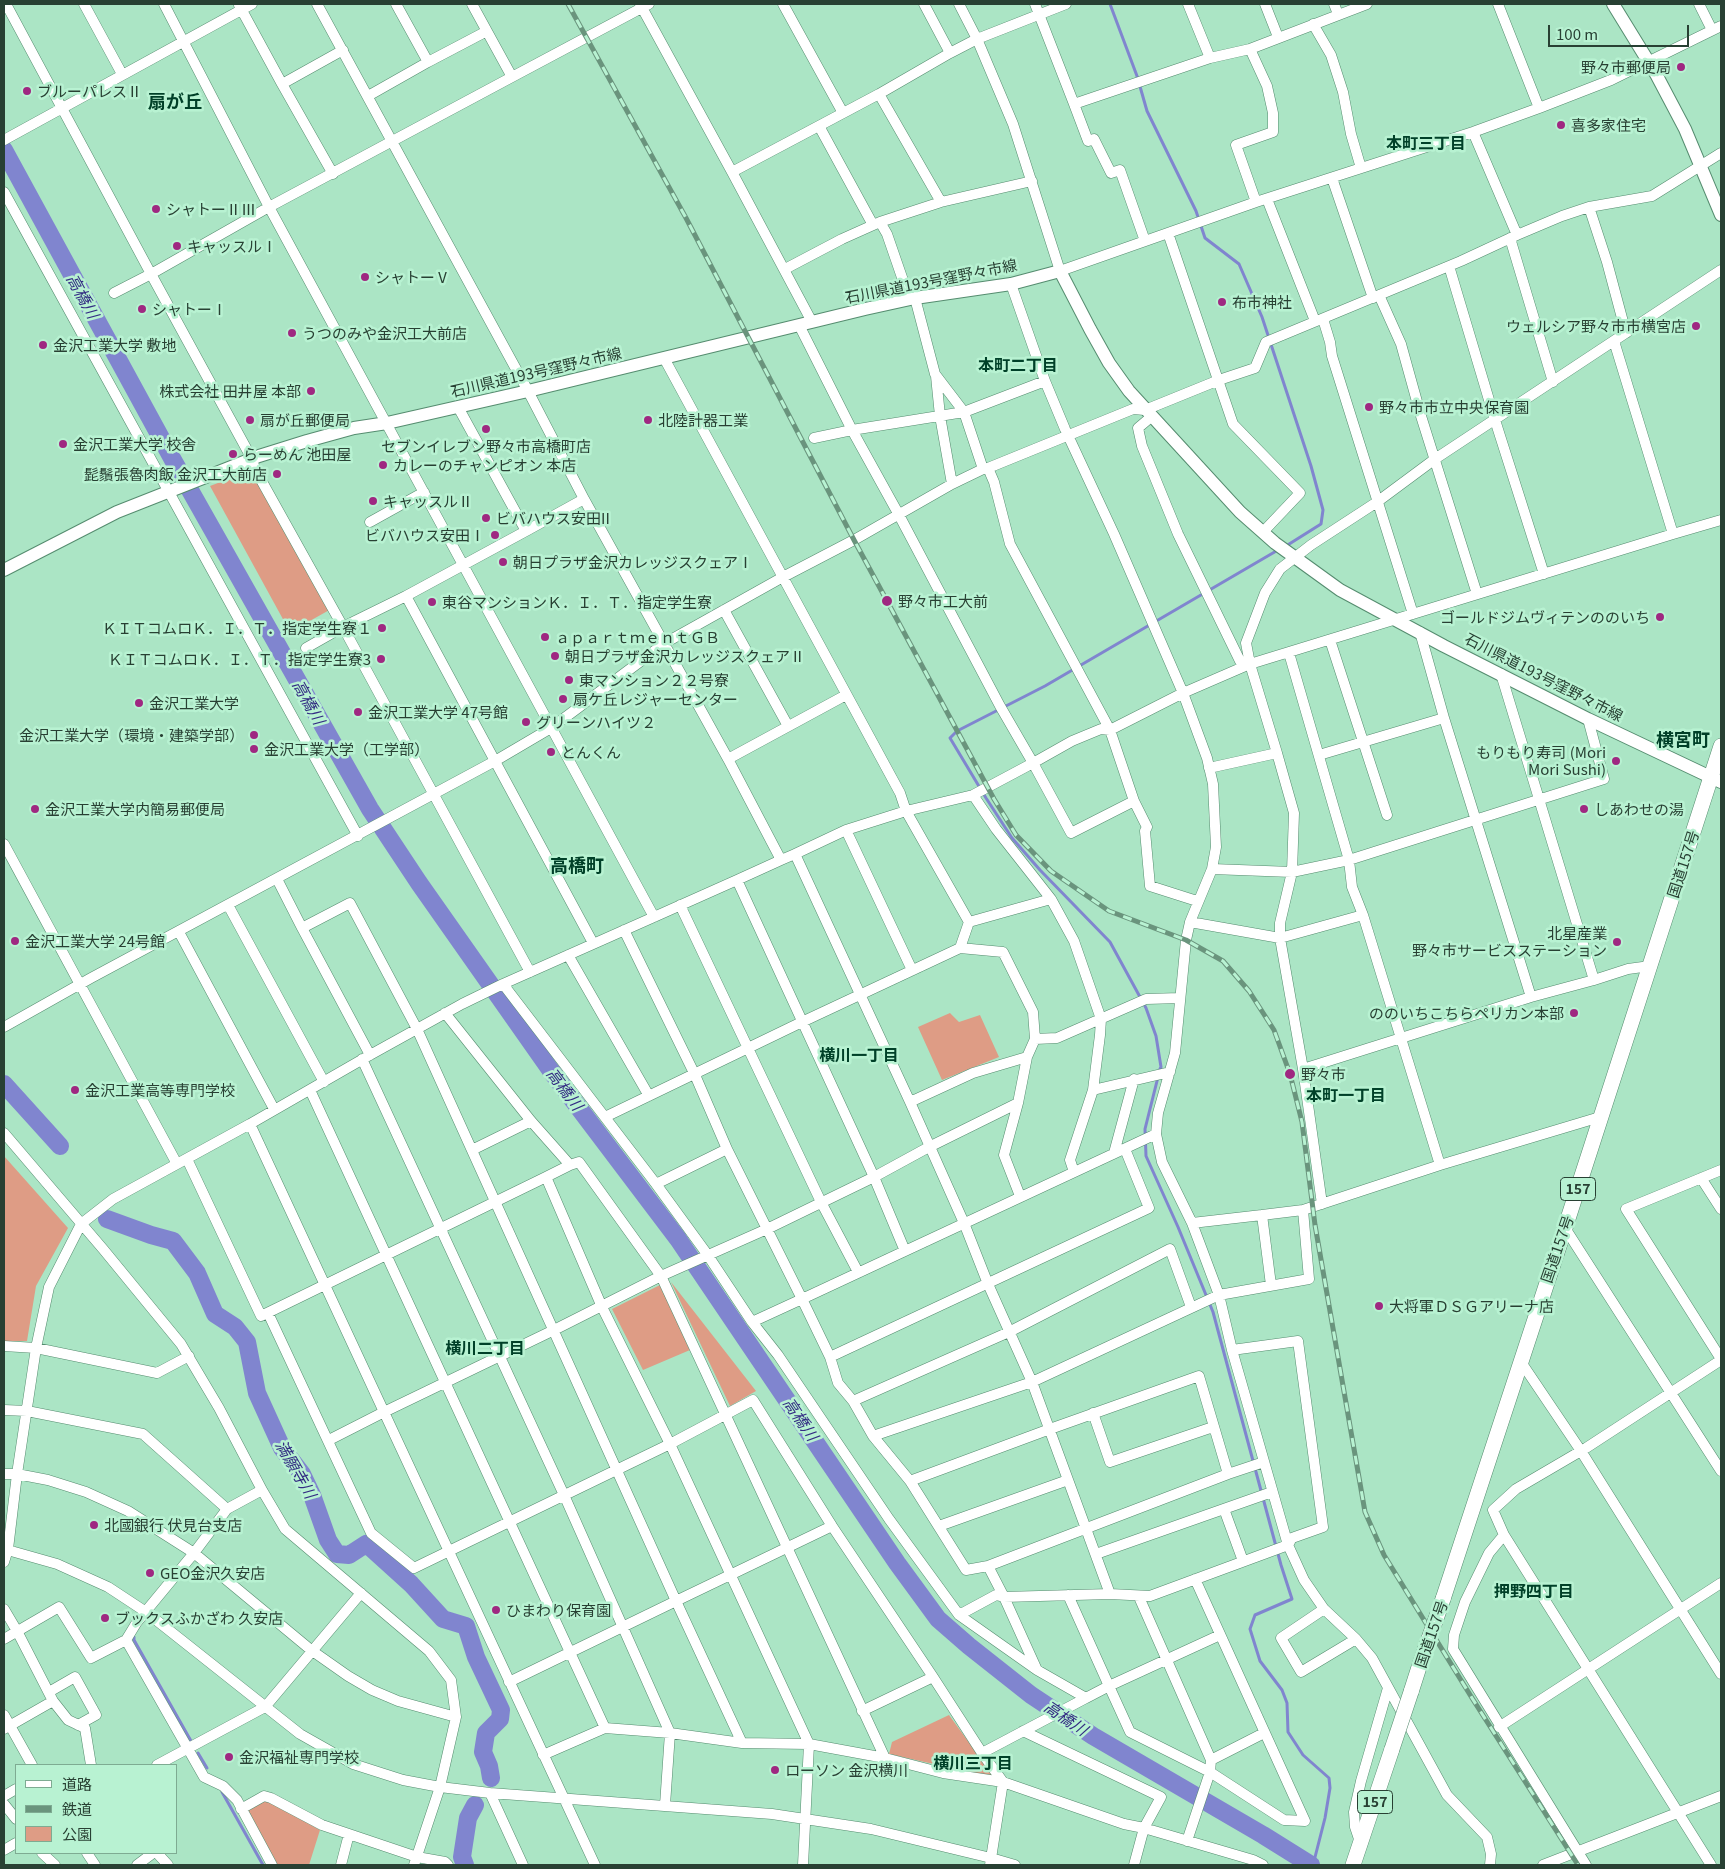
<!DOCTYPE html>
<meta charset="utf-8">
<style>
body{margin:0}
#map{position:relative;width:1725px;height:1869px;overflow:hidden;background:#abe5c5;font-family:Georgia,"Noto Sans JP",serif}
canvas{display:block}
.frame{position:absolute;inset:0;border:5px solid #284033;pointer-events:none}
.legend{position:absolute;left:15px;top:1764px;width:162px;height:90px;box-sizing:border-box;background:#b8f2d2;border:1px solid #7eab92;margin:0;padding:6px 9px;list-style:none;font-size:15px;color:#284033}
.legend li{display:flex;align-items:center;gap:10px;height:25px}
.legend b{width:25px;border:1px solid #7eab92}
.scale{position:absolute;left:1548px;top:25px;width:141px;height:22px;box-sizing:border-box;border:2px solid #284033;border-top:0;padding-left:6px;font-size:15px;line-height:18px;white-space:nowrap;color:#284033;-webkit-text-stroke:4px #b8f2d2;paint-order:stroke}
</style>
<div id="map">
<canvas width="1725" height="1869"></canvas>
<div class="frame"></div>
<ul class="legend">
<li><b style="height:6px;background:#fff"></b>道路</li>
<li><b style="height:6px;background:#6a947d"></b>鉄道</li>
<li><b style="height:14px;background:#de9c85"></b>公園</li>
</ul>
<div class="scale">100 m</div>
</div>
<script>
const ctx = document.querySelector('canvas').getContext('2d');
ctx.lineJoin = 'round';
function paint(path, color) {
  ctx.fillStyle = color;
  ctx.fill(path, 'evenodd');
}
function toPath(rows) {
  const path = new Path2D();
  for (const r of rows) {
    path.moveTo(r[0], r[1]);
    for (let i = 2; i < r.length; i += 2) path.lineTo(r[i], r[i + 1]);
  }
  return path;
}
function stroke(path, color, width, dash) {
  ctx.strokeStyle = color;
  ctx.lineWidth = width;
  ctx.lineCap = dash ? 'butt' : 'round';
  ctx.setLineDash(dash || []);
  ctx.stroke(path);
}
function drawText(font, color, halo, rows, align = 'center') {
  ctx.font = font + ' Georgia,"Noto Sans JP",serif';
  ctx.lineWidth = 5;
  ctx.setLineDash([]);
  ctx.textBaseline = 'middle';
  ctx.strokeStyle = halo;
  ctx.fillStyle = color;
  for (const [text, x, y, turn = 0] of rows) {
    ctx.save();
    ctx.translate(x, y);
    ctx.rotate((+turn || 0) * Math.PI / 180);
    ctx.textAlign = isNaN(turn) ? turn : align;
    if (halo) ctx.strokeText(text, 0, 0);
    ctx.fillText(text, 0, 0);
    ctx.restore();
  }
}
const green = toPath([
 [255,469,333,608,290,632,210,486],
 [950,1013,959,1022,980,1015,999,1057,942,1080,918,1027],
 [4,1156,68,1228,36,1286,27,1341,4,1341],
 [671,1282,756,1391,730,1406],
 [660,1285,690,1350,643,1370,612,1309],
 [949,1715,981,1759,996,1778,889,1754,892,1742],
 [267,1800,320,1830,309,1865,276,1865,246,1809]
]);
const stream = toPath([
 [1110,4,1137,76,1147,111,1196,211,1205,238,1239,264,1262,317,1311,466,1323,510,1321,524,1286,546],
 [959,730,1045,686,1278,550],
 [956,732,950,738,986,798,1012,838,1040,870,1110,942,1146,1008,1156,1036,1161,1067,1159,1071],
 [1158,1077,1145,1129,1146,1156,1178,1227,1213,1312,1281,1565,1292,1599,1255,1615,1250,1629,1260,1661,1282,1690,1287,1703,1288,1732,1303,1755,1329,1778,1330,1788,1325,1818,1313,1865],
 [134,1637,134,1640,191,1741],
 [198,1753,207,1768],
 [222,1792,263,1865]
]);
const river = toPath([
 [4,150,173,460,370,809,419,883,554,1075,678,1239,897,1563,938,1619,969,1646,1031,1695,1093,1736,1263,1835,1311,1865],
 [4,1084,60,1146],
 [107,1219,151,1235,173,1241,197,1273,215,1314,235,1327,247,1342,257,1393,282,1448,302,1474,312,1495,328,1540,337,1554,349,1555,366,1544,369,1546,411,1584,443,1619,466,1626,476,1657,501,1710,500,1719,486,1733,483,1752,489,1766,491,1778],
 [465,1865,462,1857,468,1818,475,1805]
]);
const minor = toPath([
 [6,4,151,274,269,207,512,77,472,4],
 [84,4,122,74],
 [164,4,269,207,654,917,503,984,462,1004,370,1055,250,1124],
 [317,4,528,391,584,499,728,759,781,860,795,854,910,1102,964,1223,988,1284,1032,1382,1110,1594],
 [640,4,732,172,812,322],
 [783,4,843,113],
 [924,4,950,53],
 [959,4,977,39,1013,124,1060,271,1256,202,1473,132,1539,108,1611,80,1721,26],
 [1035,4,1074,104,1210,58,1250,49,1367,4],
 [1188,4,1210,58],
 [1265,4,1278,37],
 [1334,4,1338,14],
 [1498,4,1539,108],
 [1699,4,1712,30],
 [239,5,282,84,343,50],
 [1313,24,1331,55,1343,92,1351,134,1361,168],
 [1250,49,1267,86,1273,113,1273,132,1236,145,1256,202],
 [428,62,487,31],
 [512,77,649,4],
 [282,84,333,174],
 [879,94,941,202],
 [368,96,428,62,396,4],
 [1074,104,1088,141,1094,139,1111,173,1120,170,1145,241],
 [819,126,873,225],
 [1473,132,1517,235,1562,216,1589,207,1652,196,1721,153],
 [4,140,252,4],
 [732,172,879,94,950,53,977,39,1066,4],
 [1332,178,1373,298],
 [4,192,358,836],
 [1267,199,1315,321],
 [1589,207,1607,262,1626,333],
 [880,222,941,202,1032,181],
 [1168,233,1233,424,1300,493,1263,532],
 [1510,238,1553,382],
 [1449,266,1495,420,1544,574],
 [785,269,842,239,880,222,887,234,906,289,908,300],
 [1011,284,1045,381,1065,429,1114,534,1183,693,1207,758,1213,784,1216,847,1212,869,1190,922,1186,940,1175,1053,1158,1113,1156,1134,1162,1162,1192,1223,1219,1295,1232,1350,1288,1545,1304,1580,1324,1609,1356,1639,1372,1658,1447,1795,1487,1837,1491,1854,1490,1865],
 [114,293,151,274,252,459,255,469,343,627,406,596,593,943],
 [1379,295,1401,344,1421,416,1477,594],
 [915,298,935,374,964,412,983,469],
 [1323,319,1330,342,1332,356,1413,614],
 [799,325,852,430,899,515,1000,706,1033,763,1072,741,1101,729,1110,730,1183,693,1250,664,1673,534,1721,520],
 [1614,341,1673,534],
 [664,358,900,793,906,811,973,795],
 [936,376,940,416,952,484],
 [458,407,526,531,584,499],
 [1151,417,1138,428,1142,446,1178,534,1240,661,1250,664],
 [814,438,852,430,964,412,1045,381],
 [988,468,994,482,1010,544,1110,730,1134,801,1147,827,1145,831,1150,886,1197,901],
 [370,522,424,492],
 [406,596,526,531],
 [724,610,788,726],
 [1420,632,1444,718,1531,997],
 [1330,640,1387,815],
 [306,648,343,627,530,972],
 [1289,653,1349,860,1352,887,1363,915],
 [1277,753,1294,813,1292,872,1280,923,1280,938,1303,1069,1322,1204],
 [1319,755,1444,718],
 [728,759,846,695],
 [1209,768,1277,753,1250,664,1246,643,1265,593,1280,569,1311,545,1377,502,1435,459,1721,270],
 [846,830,912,970],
 [4,844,177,1164],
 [795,854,846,830,906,811,969,922],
 [781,860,737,880,874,1177,929,1147,1018,1103,1027,1057,1035,1039,1033,1012,1003,952,960,948,969,922,1051,899,996,829,973,795,1033,763,1071,833,1134,801],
 [1212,869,1292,872,1349,860,1604,779,1588,719],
 [277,879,302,928,350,903,417,1029,676,1601,832,1526],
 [1051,899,1074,941,1101,1019,1100,1035,1093,1090,1070,1160,1074,1172],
 [228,905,324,1082],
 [680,905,821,1202,858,1272],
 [654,917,737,880],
 [1190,922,1280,938,1363,915,1440,1165],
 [302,928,370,1055],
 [624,930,695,1075,727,1149,802,1299,1156,1134],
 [179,932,274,1109],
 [568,955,649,1096],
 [1594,980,1628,969,1650,966],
 [503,984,656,1184,707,1254,752,1322,802,1299,830,1357,838,1383,853,1401,873,1436,910,1481,966,1570,988,1566,1004,1597,1110,1594,1150,1596,1288,1545,1292,1538,1323,1527,1298,1341,1232,1350],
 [445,1013,531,1121,570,1165,579,1162,661,1276,885,1758],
 [4,1027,91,978,495,761,551,728,665,643,783,577,854,540,952,484,983,469,988,468,1133,409,1145,410,1219,380,1255,368,1266,342,1461,261,1517,235],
 [1035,1039,1057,1038,1146,999,1180,998],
 [362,1059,564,1495,670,1733,665,1805],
 [1303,1069,1531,997,1594,980,1501,674],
 [310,1090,605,1728,670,1733,742,1743,809,1744,885,1758,943,1773,1003,1782,1124,1824,1144,1828,1253,1860,1263,1865],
 [1093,1090,1170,1072],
 [910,1102,973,1073,1027,1057],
 [1018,1103,1004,1155,1020,1196],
 [605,1117,804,1021,960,948],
 [4,1133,103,1249,181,1344,219,1408,262,1490,285,1529,429,1651,451,1680,456,1717,440,1787,414,1865],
 [472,1150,531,1121],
 [1114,1153,1134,1079],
 [187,1159,261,1316,546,1177,602,1307,670,1444,809,1744,803,1865],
 [1721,1170,1626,1209,1721,1359],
 [546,1177,570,1165],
 [1701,1178,1721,1209],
 [656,1184,727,1149],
 [1192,1223,1262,1215],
 [1565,1228,1721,1471],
 [1271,1285,1262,1215,1303,1210],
 [268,1313,371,1533,414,1568,670,1444,753,1400,832,1526,933,1677,982,1753,1086,1698],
 [752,1322,778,1355,889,1519,959,1615,1037,1670],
 [4,1346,36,1348,49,1287,81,1224,113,1199,250,1124,384,1412,554,1330,661,1276,767,1229,874,1177,905,1251],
 [830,1357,1149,1208,1125,1149],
 [1521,1362,1581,1451,1721,1674],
 [853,1401,1009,1332,1170,1249,1191,1307],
 [4,1410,27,1411,143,1434,227,1509,262,1490],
 [1093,1413,1110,1462,1213,1427],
 [873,1436,1032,1382,1219,1295,1309,1279,1303,1210,1440,1165,1600,1117],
 [329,1440,384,1412,595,1865],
 [4,1474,17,1474,48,1480,86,1492,128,1511,194,1553,311,1650,348,1676,372,1690,398,1701,456,1717],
 [910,1481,1050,1429,1199,1376,1228,1474],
 [1224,1509,1243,1561],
 [939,1526,1068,1480],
 [1504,1535,1711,1865],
 [4,1549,57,1564,108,1587,146,1612,300,1734,353,1764,403,1780,440,1787,490,1793,772,1814,871,1829,991,1858,1015,1865],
 [1096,1554,1272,1492],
 [4,1562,8,1549,17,1474,36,1348,157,1373,189,1356],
 [988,1566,1228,1474,1264,1462],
 [1068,1595,1109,1686,1220,1635],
 [1139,1597,1211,1760,1210,1772,1187,1841],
 [4,1609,17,1631,53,1701,4,1729],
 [1324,1609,1281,1638,1301,1672,1356,1639],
 [959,1615,996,1595,1004,1597,1037,1670,1086,1698,1109,1686,1130,1732,1210,1772,1284,1820,1305,1821,1195,1579],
 [4,1639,59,1607,91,1658,126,1640,137,1622,194,1553,227,1509],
 [126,1640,204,1777,223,1786,237,1800,272,1865],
 [509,1682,676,1601,742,1743],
 [49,1692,75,1677,96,1715,78,1725],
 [53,1701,68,1720,85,1728,91,1765],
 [862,1711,933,1677],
 [4,1715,32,1765],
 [1499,1727,1721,1583],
 [1023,1731,1161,1797,1144,1828,1134,1865],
 [982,1753,1003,1782,990,1865],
 [543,1755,605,1728],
 [1211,1760,1264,1733],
 [157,1765,265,1707,361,1593],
 [490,1793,523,1865],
 [4,1796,16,1789],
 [4,1804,16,1819],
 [241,1809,264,1796,271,1798,322,1825,417,1857,445,1862,448,1865],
 [1360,1842,1355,1827,1354,1812,1361,1781,1388,1688],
 [4,1850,16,1843],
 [42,1853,55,1865],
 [87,1853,95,1865],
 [157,1853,168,1865],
 [137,1865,153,1853],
 [341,1865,349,1834],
 [1543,1865,1721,1796],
 [1586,1865,1453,1649,1454,1635,1465,1602,1489,1553,1504,1535,1493,1510,1516,1489,1586,1448,1721,1360]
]);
const major = toPath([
 [1613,4,1656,74,1685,129,1721,215],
 [4,570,117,512,259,456,307,441,354,428,387,423,528,391,865,309,915,298,1011,284,1060,271,1090,329,1109,363,1129,391,1240,512,1275,543,1340,590,1444,646,1588,719,1721,782]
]);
const highway = toPath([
 [1443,1599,1565,1228,1721,746],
 [1411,1692,1420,1664],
 [1353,1865,1392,1749]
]);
const rail = toPath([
 [568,4,686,218,854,540,994,799,1016,835,1051,871,1109,911,1186,940,1223,961,1249,991,1274,1030,1290,1074,1302,1122,1315,1225,1365,1512,1384,1555,1472,1698,1578,1865]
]);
const highwayBridge = toPath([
 [1420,1664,1443,1599],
 [1392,1749,1411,1692]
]);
const markers = [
 [1681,67,5,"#9f2881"],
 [27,91,5,"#9f2881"],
 [1561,125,5,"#9f2881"],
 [156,209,5,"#9f2881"],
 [177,246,5,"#9f2881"],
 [365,277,5,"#9f2881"],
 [1222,302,5,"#9f2881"],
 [142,309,5,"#9f2881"],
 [1696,326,5,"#9f2881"],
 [292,333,5,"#9f2881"],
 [43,345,5,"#9f2881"],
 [311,391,5,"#9f2881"],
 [1369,407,5,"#9f2881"],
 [250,420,5,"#9f2881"],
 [648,420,5,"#9f2881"],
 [486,429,5,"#9f2881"],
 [63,444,5,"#9f2881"],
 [233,454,5,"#9f2881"],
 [383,465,5,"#9f2881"],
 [277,474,5,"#9f2881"],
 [373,501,5,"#9f2881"],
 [486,518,5,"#9f2881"],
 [495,535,5,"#9f2881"],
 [503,562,5,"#9f2881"],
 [887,601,6,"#9f2881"],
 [432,602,5,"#9f2881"],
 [1660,617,5,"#9f2881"],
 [382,628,5,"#9f2881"],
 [545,637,5,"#9f2881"],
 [555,656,5,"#9f2881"],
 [381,659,5,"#9f2881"],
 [569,680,5,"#9f2881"],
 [563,699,5,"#9f2881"],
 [139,703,5,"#9f2881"],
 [358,712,5,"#9f2881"],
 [526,722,5,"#9f2881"],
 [254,735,5,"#9f2881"],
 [254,749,5,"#9f2881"],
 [551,752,5,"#9f2881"],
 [1616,761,5,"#9f2881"],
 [35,809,5,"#9f2881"],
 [1584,809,5,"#9f2881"],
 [15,941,5,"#9f2881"],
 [1617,942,5,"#9f2881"],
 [1574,1013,5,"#9f2881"],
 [1290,1074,6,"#9f2881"],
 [75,1090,5,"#9f2881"],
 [1379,1306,5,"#9f2881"],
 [94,1525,5,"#9f2881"],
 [150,1573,5,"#9f2881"],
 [496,1610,5,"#9f2881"],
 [105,1618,5,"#9f2881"],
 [229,1757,5,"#9f2881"],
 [775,1770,5,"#9f2881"]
];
const shields = [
 [1578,1189,35],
 [1375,1802,35]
];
const shieldNames = [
 ["157",1578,1189],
 ["157",1375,1802]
];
const poiNames = [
 ["野々市郵便局",1671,67,"right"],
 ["ブルーパレスⅡ",37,91],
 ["喜多家住宅",1571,125],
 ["シャトーⅡⅢ",166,209],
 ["キャッスルⅠ",187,246],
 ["シャトーⅤ",375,277],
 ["布市神社",1232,302],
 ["シャトーⅠ",152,309],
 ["ウェルシア野々市市横宮店",1686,326,"right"],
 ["うつのみや金沢工大前店",302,333],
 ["金沢工業大学 敷地",53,345],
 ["株式会社 田井屋 本部",301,391,"right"],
 ["野々市市立中央保育園",1379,407],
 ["扇が丘郵便局",260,420],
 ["北陸計器工業",658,420],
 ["金沢工業大学 校舎",73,444],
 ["セブンイレブン野々市高橋町店",486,446,"center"],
 ["らーめん 池田屋",243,454],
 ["カレーのチャンピオン 本店",393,465],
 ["髭鬚張魯肉飯 金沢工大前店",267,474,"right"],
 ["キャッスルⅡ",383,501],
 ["ビバハウス安田II",496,518],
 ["ビバハウス安田Ⅰ",485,535,"right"],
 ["朝日プラザ金沢カレッジスクェアⅠ",513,562],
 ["野々市工大前",898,601],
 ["東谷マンションＫ．Ｉ．Ｔ．指定学生寮",442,602],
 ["ゴールドジムヴィテンののいち",1650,617,"right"],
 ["ＫＩＴコムロＫ．Ｉ．Ｔ．指定学生寮１",372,628,"right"],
 ["ａｐａｒｔｍｅｎｔＧＢ",555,637],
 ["朝日プラザ金沢カレッジスクェアⅡ",565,656],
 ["ＫＩＴコムロＫ．Ｉ．Ｔ．指定学生寮3",371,659,"right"],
 ["東マンション２２号寮",579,680],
 ["扇ケ丘レジャーセンター",573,699],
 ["金沢工業大学",149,703],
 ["金沢工業大学 47号館",368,712],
 ["グリーンハイツ２",536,722],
 ["金沢工業大学（環境・建築学部）",244,735,"right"],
 ["金沢工業大学（工学部）",264,749],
 ["とんくん",561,752],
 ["もりもり寿司 (Mori",1606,752,"right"],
 ["Mori Sushi)",1606,769,"right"],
 ["金沢工業大学内簡易郵便局",45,809],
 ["しあわせの湯",1594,809],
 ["北星産業",1607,933,"right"],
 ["野々市サービスステーション",1607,950,"right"],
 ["金沢工業大学 24号館",25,941],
 ["ののいちこちらペリカン本部",1564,1013,"right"],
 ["野々市",1301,1074],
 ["金沢工業高等専門学校",85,1090],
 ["大将軍ＤＳＧアリーナ店",1389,1306],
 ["北國銀行 伏見台支店",104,1525],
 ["GEO金沢久安店",160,1573],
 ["ひまわり保育園",506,1610],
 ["ブックスふかざわ 久安店",115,1618],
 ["金沢福祉専門学校",239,1757],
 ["ローソン 金沢横川",785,1770]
];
const streetNames = [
 ["石川県道193号窪野々市線",931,281,-11],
 ["石川県道193号窪野々市線",536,372,-13],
 ["石川県道193号窪野々市線",1544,677,27],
 ["国道157号",1683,864,-72],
 ["国道157号",1557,1249,-71],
 ["国道157号",1431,1634,-71]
];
const neighbourhoodNames = [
 ["本町三丁目",1426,143],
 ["本町二丁目",1018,365],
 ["横川一丁目",859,1055],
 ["本町一丁目",1346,1095],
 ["横川二丁目",485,1348],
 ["押野四丁目",1534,1591],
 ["横川三丁目",973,1763]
];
const waterNames = [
 ["高橋川",83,296,61],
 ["高橋川",309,702,61],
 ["高橋川",565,1089,53],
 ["高橋川",801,1419,56],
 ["満願寺川",296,1469,60],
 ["高橋川",1066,1718,34]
];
const quarterNames = [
 ["扇が丘",175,101],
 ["横宮町",1683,739],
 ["高橋町",577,865]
];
paint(green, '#de9c85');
stroke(stream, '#8085cf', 3);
stroke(river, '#8085cf', 18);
stroke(minor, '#558c6f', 11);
stroke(major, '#558c6f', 14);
stroke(highway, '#558c6f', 16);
stroke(minor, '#fff', 10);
stroke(major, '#fff', 12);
stroke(highway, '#fff', 15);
stroke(rail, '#6a947d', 5);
stroke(rail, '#b8f2d2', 3, [9]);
stroke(highwayBridge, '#558c6f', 16, []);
stroke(highwayBridge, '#fff', 15);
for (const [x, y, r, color] of markers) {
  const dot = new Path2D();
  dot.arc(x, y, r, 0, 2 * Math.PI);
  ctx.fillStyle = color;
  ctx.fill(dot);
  stroke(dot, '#b8f2d2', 2);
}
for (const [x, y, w] of shields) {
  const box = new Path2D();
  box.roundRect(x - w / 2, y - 11.5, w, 23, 4);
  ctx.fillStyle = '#b8f2d2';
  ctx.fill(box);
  stroke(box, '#284033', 1);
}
drawText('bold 14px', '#284033', null, shieldNames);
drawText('15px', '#284033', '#b8f2d2', poiNames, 'left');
drawText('15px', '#284033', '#b8f2d2', streetNames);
drawText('bold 16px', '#004028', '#b8f2d2', neighbourhoodNames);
drawText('italic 16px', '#332c83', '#b8f2d2', waterNames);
drawText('bold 18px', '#004028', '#b8f2d2', quarterNames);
</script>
